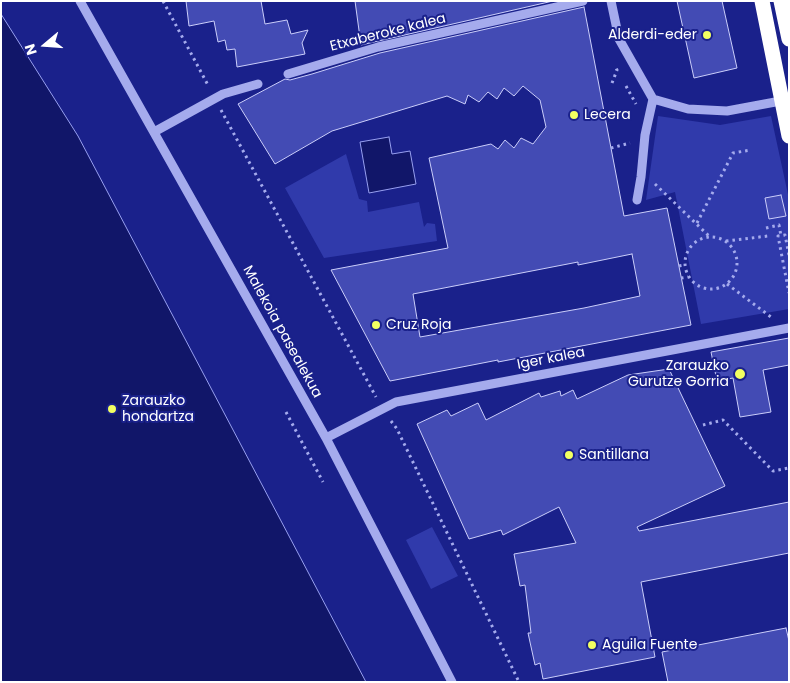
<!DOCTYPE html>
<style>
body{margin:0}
#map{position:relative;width:790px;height:683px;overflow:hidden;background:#1a218b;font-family:Poppins,sans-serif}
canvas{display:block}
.frame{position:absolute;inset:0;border:2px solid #fff;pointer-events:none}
.north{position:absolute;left:20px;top:20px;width:50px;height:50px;-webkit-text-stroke:4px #1a218b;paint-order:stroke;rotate:252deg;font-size:14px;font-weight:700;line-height:20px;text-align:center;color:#fff}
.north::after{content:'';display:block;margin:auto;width:18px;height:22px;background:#fff;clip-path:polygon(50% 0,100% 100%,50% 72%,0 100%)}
</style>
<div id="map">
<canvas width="790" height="683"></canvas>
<div class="frame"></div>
<div class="north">N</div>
</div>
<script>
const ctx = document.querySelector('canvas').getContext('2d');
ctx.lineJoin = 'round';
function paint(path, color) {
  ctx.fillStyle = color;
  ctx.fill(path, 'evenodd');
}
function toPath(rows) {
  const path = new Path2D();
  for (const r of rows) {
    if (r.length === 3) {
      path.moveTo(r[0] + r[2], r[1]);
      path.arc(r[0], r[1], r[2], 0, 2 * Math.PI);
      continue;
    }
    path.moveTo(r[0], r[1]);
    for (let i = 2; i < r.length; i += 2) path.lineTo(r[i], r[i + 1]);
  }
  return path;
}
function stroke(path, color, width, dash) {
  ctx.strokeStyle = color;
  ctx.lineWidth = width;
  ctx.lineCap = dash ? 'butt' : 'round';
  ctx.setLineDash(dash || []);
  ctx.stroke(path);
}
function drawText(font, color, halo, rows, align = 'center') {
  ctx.font = font + ' Poppins,sans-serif';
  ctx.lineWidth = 4;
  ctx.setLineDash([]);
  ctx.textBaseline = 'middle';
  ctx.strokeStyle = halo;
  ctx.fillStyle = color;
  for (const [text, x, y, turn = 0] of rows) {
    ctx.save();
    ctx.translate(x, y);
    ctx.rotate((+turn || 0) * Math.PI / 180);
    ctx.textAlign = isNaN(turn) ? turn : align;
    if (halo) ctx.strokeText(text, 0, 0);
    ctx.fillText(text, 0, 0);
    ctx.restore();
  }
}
const green = toPath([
 [658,116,720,125,771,116,789,199,789,309,701,324,675,192,646,200],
 [346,154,359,199,367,201,368,212,419,202,424,227,427,223,435,224,437,241,324,258,285,188],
 [432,527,458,576,431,589,406,540]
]);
const water = toPath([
 [1,14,78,136,366,682,1,682,1,14],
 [389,137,392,154,410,151,416,184,369,193,360,142,389,137]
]);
const building = toPath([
 [186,1,261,1,265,24,287,20,291,34,308,30,302,43,305,54,237,67,235,49,227,50,225,40,218,42,214,21,189,26,186,1],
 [355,1,553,1,361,45,355,1],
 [677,1,722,1,737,68,694,78,677,1],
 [584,7,624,216,667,208,691,325,498,362,498,360,390,381,331,270,448,248,429,158,491,144,498,149,505,140,514,148,521,138,533,144,546,127,540,100,523,86,514,96,504,88,497,99,488,92,479,102,468,95,465,104,447,96,332,131,275,164,238,104,285,79,290,80,312,74,380,53,584,7],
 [632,254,640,296,584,308,420,337,413,294,578,262,578,265,632,254],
 [781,195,786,216,769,219,765,198,781,195],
 [789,338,789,365,763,370,771,412,740,417,733,378,717,381,711,352,789,338],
 [669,369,725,486,637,527,639,531,789,502,789,553,641,582,655,657,543,679,540,663,535,665,528,633,531,633,525,585,520,586,514,554,576,543,559,507,503,535,501,530,469,539,417,424,447,410,451,416,478,403,486,420,539,393,541,397,560,391,561,396,573,390,577,399,628,375,669,369],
 [786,628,789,641,789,682,668,682,662,652,786,628]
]);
const path = toPath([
 [163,1,209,87],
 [612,83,617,70,616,68],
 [626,86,636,104],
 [221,110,376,397],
 [611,148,630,143],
 [655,184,710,237],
 [697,223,733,153,751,150],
 [766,228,779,225,781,236],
 [711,263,26],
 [726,241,768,236],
 [789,255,785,235,778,236,789,293],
 [679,266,685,265],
 [681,278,688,277],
 [727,284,771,317],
 [286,412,323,482],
 [391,421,397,429,519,682],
 [703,425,723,420,773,471,789,468]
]);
const minor = toPath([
 [80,1,326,438,452,682],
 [611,1,619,39,653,99,688,109,727,111,786,100],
 [288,74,378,47,583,1],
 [154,132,223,94,258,84],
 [637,200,641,177,645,135,653,99],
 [326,438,396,402,789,328]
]);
const highway = toPath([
 [762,1,789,136],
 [781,1,789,39]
]);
const markers = [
 [707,35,5,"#f2ff61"],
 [574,115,5,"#f2ff61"],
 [376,325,5,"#f2ff61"],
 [740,374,6,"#f2ff61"],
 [112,409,5,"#f2ff61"],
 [569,455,5,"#f2ff61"],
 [592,645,5,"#f2ff61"]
];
const streetNames = [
 ["Etxaberoke kalea",388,33,-14],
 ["Malekoia pasealekua",282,332,61],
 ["Iger kalea",551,359,-11]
];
const poiNames = [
 ["Alderdi-eder",697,35,"right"],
 ["Lecera",584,115],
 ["Cruz Roja",386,325],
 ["Zarauzko",729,366,"right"],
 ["Gurutze Gorria",729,382,"right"],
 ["Zarauzko",122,401],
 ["hondartza",122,417],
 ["Santillana",579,455],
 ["Aguila Fuente",602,645]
];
paint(green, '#303aab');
paint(water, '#111669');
stroke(water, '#98a0f0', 1);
paint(building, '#434bb4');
stroke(building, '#cbcefa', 1);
stroke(path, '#a5abed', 3, [2.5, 4]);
stroke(minor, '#a5abed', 9);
stroke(highway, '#fff', 15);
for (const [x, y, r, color] of markers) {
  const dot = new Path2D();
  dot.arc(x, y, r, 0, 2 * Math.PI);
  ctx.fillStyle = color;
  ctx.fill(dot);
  stroke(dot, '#1a218b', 2);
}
drawText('14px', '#fff', '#1a218b', streetNames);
drawText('14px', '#fff', '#1a218b', poiNames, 'left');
</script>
